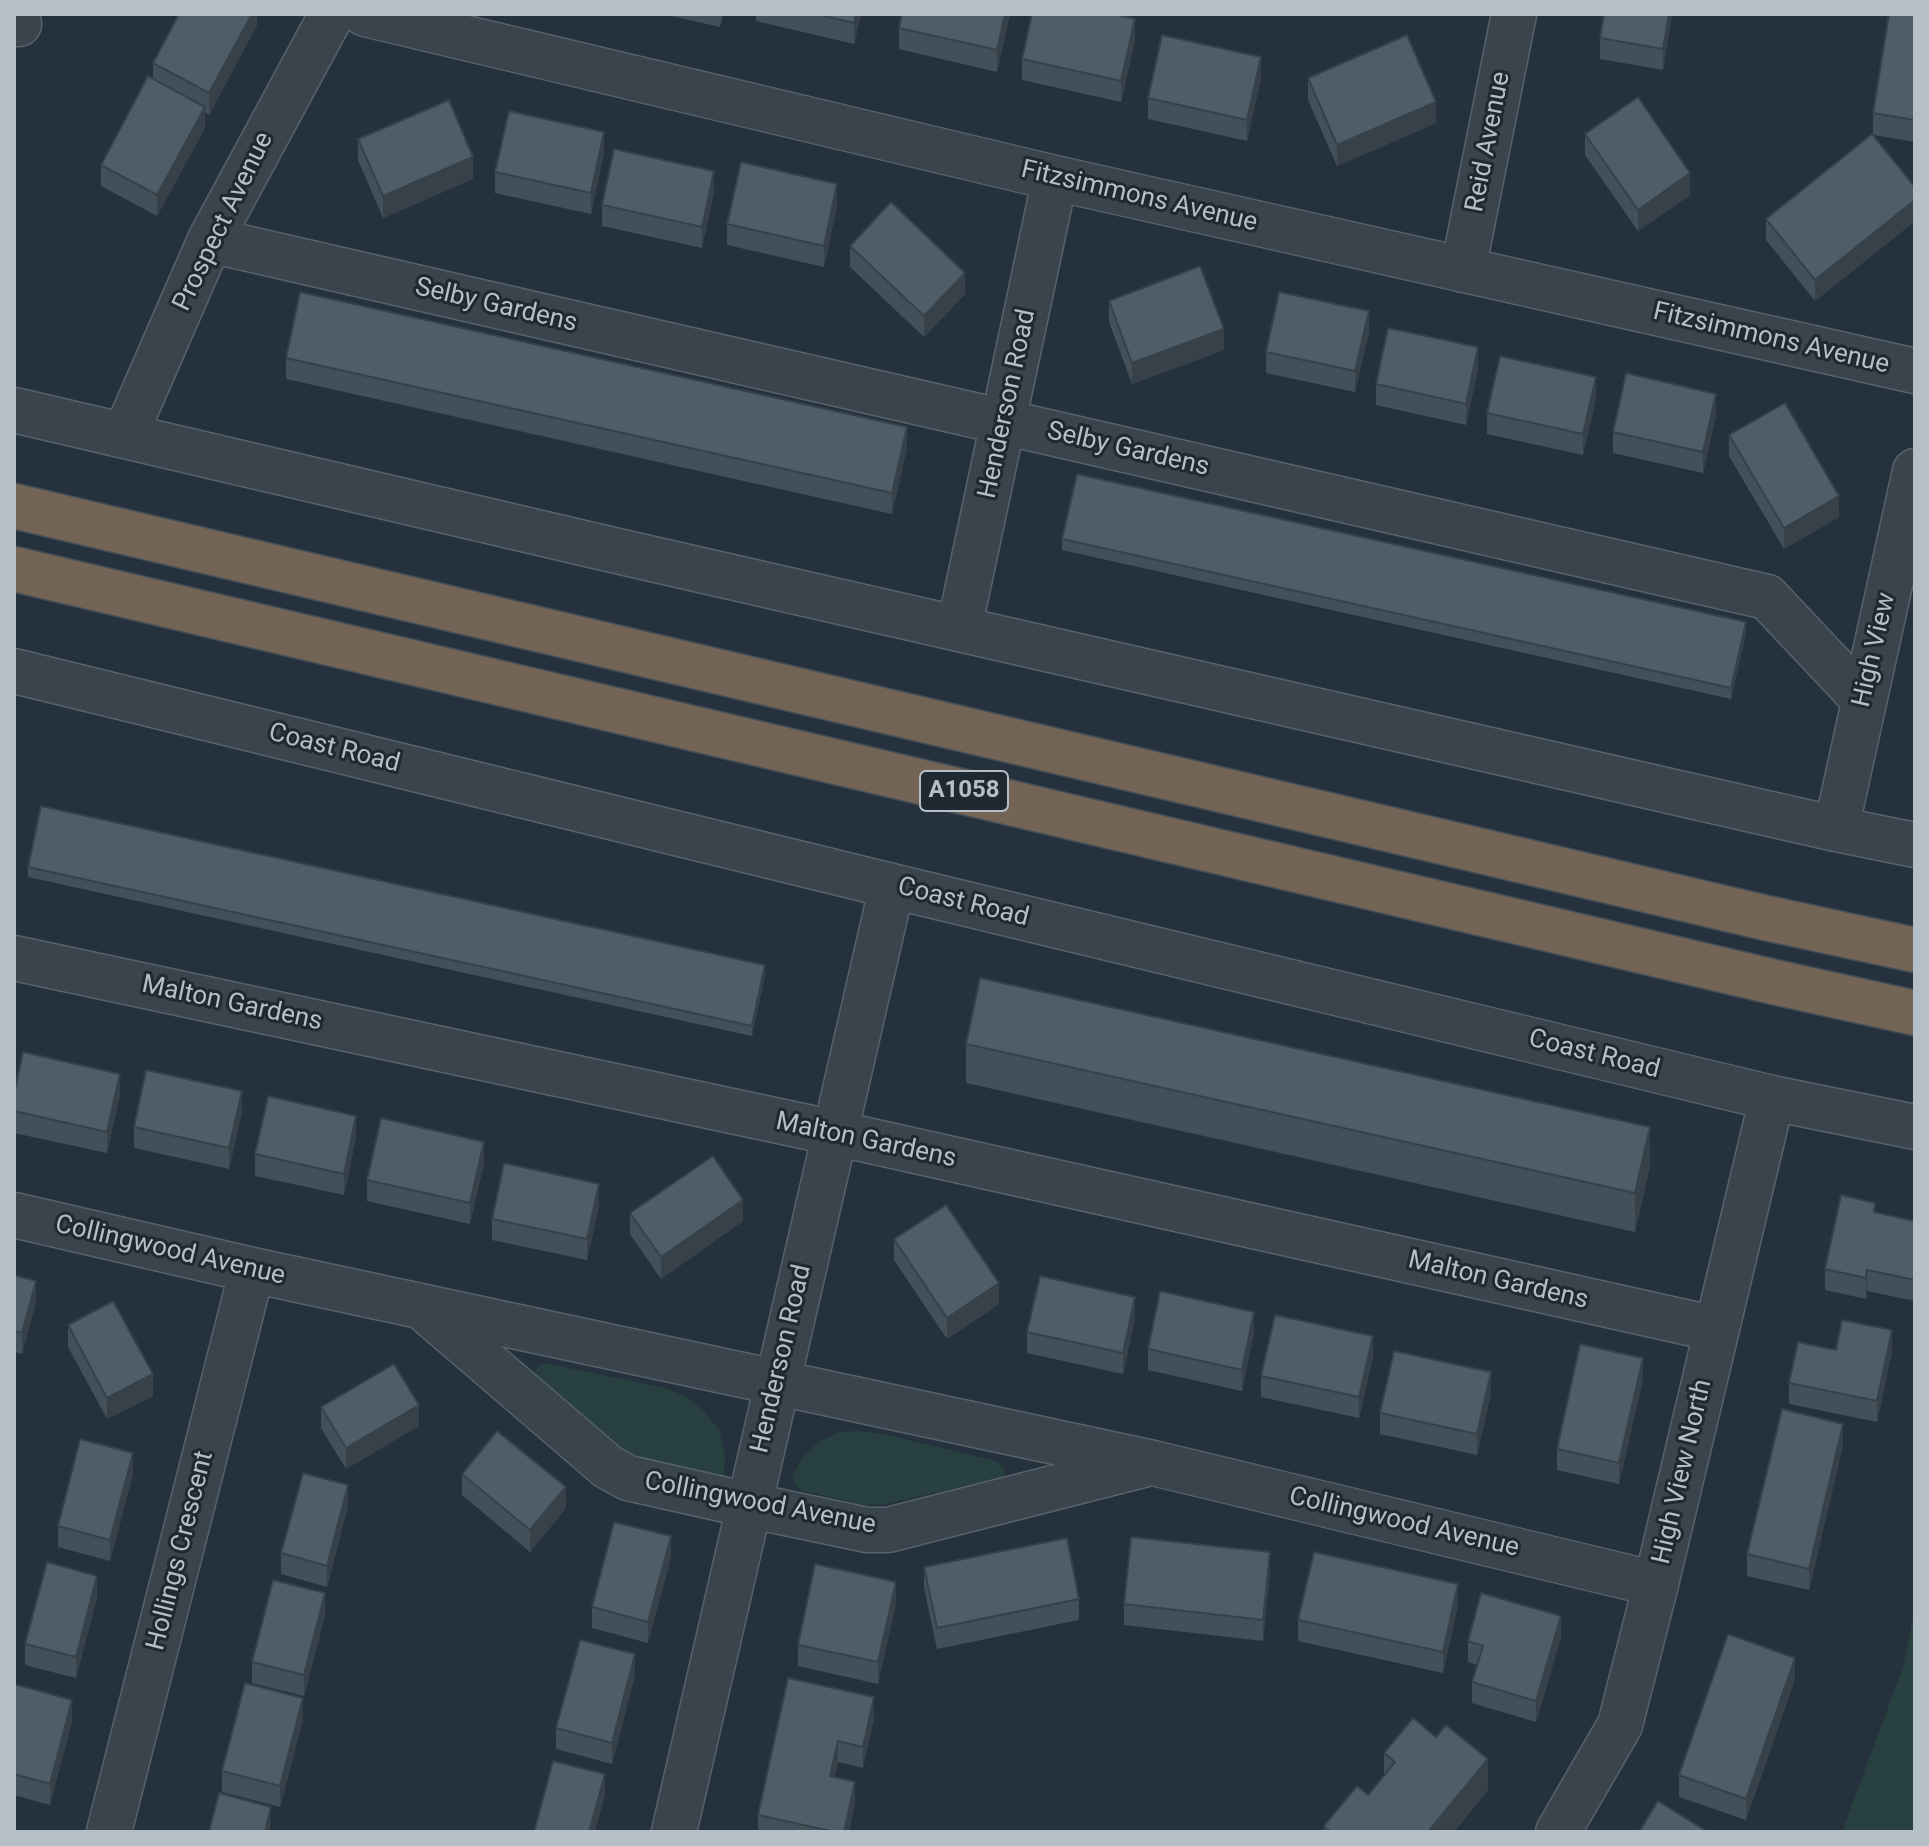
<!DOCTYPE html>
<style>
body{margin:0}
#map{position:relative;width:1929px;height:1846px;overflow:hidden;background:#25323d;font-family:Roboto,sans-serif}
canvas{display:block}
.frame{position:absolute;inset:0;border:16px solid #b5bfc8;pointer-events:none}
</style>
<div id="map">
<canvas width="1929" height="1846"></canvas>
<div class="frame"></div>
</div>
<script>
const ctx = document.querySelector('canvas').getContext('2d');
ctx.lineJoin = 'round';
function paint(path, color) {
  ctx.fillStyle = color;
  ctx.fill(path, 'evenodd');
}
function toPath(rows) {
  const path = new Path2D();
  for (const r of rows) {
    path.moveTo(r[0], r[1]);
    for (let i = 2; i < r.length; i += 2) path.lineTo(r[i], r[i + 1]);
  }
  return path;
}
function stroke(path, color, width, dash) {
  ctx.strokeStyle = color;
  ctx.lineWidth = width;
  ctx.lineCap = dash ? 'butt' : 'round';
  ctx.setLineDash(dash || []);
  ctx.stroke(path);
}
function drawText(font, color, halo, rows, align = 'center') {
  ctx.font = font + ' Roboto,sans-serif';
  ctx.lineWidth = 6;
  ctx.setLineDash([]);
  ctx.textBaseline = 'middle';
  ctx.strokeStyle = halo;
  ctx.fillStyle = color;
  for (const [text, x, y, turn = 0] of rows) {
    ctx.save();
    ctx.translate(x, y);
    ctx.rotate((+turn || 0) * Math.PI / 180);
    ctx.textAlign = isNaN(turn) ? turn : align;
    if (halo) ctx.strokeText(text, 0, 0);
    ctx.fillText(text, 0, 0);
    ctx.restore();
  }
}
const green = toPath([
 [545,1363,669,1389,688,1398,705,1412,720,1431,725,1455,724,1478,625,1458,534,1374,538,1366],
 [860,1431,884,1434,996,1461,1004,1468,1004,1477,885,1504,865,1505,800,1490,792,1477,803,1457,819,1442,839,1432],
 [1915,1607,1915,1832,1842,1832,1903,1667]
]);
const minor = toPath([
 [365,14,1055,178,1915,371],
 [14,21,19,24],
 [210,240,1767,597,1864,700],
 [1463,270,1514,14],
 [14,410,613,550,1836,829,1915,845],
 [125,435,210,240,332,14],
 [959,629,1055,178],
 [14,671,892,886,1772,1098,1915,1127],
 [1836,829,1915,471],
 [14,958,835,1133,1716,1329],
 [14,1215,252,1270,1153,1463,1656,1584],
 [423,1308,608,1467,628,1478,748,1505,867,1530,888,1530,1143,1465],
 [109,1832,252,1270],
 [674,1832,892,886],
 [1558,1832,1620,1725,1656,1584,1772,1098]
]);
const highway = toPath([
 [14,506,1766,918,1915,950],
 [14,569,1774,982,1915,1013]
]);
const wall = toPath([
 [257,14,257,25,209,115,205,112,205,128,157,216,101,186,101,165,153,79,153,63],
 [663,14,723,14,720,27],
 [756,14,861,14,854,44,756,21],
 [902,14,1010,14,997,72,899,49,899,28],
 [1604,14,1672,14,1663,70,1600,59,1600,38],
 [1915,14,1915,142,1873,135,1873,113],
 [1135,40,1121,102,1022,80,1022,59],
 [1261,78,1247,141,1148,119,1148,98],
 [1308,78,1436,123,1337,166,1308,100],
 [1585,134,1690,195,1638,231,1585,155],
 [358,139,473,179,383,218,358,160],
 [604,153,591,214,495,193,495,172],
 [1915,187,1915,221,1815,301,1766,240,1766,219],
 [714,192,702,248,602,226,602,205],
 [837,205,824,267,727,245,727,224],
 [850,246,965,294,924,337,850,267],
 [1109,301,1224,350,1132,384,1109,322],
 [1369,332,1355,392,1266,373,1266,352],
 [286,358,907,448,892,514,286,379],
 [1478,369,1466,425,1376,405,1376,384],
 [1596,398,1583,455,1487,434,1487,413],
 [1716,415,1703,473,1613,453,1613,432],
 [1729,435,1839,517,1784,549,1729,456],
 [1062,539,1746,633,1731,699,1062,550],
 [28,867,765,975,752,1036,28,877],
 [966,1044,1650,1166,1635,1232,966,1083],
 [14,1095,120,1095,107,1153,14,1133],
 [242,1112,229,1169,134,1148,134,1127],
 [356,1137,344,1195,255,1176,255,1154],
 [484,1163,470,1224,367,1201,367,1180],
 [599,1205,587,1260,492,1240,492,1219],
 [1875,1212,1915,1221,1915,1301,1867,1291,1866,1299,1825,1290,1825,1269],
 [630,1213,743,1221,661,1279,630,1234],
 [894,1239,999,1304,947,1339,894,1260],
 [14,1275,36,1302,22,1354,14,1352],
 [1135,1318,1123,1374,1027,1353,1027,1332],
 [68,1325,153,1396,107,1419,68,1347],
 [1254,1333,1242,1391,1148,1370,1148,1349],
 [1836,1350,1892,1351,1877,1422,1789,1404,1789,1383],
 [1373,1357,1359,1418,1261,1397,1261,1376],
 [1643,1379,1619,1484,1557,1470,1557,1449],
 [1491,1393,1477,1455,1380,1434,1380,1413],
 [321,1407,419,1426,346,1469,321,1428],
 [1843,1445,1809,1590,1747,1576,1747,1554],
 [133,1474,110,1561,58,1547,58,1526],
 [462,1474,566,1508,530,1552,462,1495],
 [348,1506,327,1587,281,1574,281,1553],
 [671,1557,648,1643,592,1628,592,1607],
 [924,1567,1079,1599,1079,1620,937,1649,924,1588],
 [1270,1573,1263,1641,1124,1625,1124,1604],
 [97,1597,76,1678,25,1665,25,1644],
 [896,1603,878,1684,798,1666,798,1645],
 [1458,1605,1443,1673,1298,1641,1298,1620],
 [325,1615,304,1696,252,1683,252,1662],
 [1561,1637,1536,1722,1472,1703,1472,1682,1477,1665,1468,1662,1468,1641],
 [635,1675,612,1764,556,1749,556,1728],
 [788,1678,874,1718,863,1768,838,1762,834,1777,855,1803,849,1832,758,1832,758,1815],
 [1795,1679,1746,1820,1679,1797,1679,1775],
 [14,1684,72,1721,50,1805,14,1795],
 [303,1719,280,1807,222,1792,222,1771],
 [1384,1753,1488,1790,1454,1832,1324,1832,1324,1826,1368,1795,1384,1775]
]);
const shadedWall = toPath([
 [252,14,257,14,257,25,209,115,209,93],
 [856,14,861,14,854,44,854,23],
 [1005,14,1010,14,997,72,997,50],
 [1669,14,1672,14,1663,70,1663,49],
 [1135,19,1135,40,1121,102,1121,81],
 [1261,57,1261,78,1247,141,1247,120],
 [1436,102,1436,123,1337,166,1337,145],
 [205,107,205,128,157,216,157,195],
 [604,132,604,153,591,214,591,193],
 [473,157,473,179,383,218,383,196],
 [714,171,714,192,702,248,702,227],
 [1690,173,1690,195,1638,231,1638,210],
 [837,184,837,205,824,267,824,246],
 [1915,200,1915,221,1815,301,1815,280],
 [965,273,965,294,924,337,924,316],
 [1369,311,1369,332,1355,392,1355,371],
 [1224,329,1224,350,1132,384,1132,363],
 [1478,347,1478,369,1466,425,1466,404],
 [1596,377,1596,398,1583,455,1583,434],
 [1716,394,1716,415,1703,473,1703,452],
 [907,427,907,448,892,514,892,493],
 [1839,496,1839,517,1784,549,1784,528],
 [1746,622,1746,633,1731,699,1731,688],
 [765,965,765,975,752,1036,752,1026],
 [120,1074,120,1095,107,1153,107,1132],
 [242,1091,242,1112,229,1169,229,1148],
 [356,1116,356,1137,344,1195,344,1174],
 [1650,1127,1650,1166,1635,1232,1635,1193],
 [484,1142,484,1163,470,1224,470,1203],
 [599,1184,599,1205,587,1260,587,1239],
 [743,1200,743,1221,661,1279,661,1257],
 [1867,1270,1867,1291,1866,1299,1866,1278],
 [36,1281,36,1302,22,1354,22,1333],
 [999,1283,999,1304,947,1339,947,1318],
 [1135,1297,1135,1318,1123,1374,1123,1353],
 [1254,1312,1254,1333,1242,1391,1242,1370],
 [1892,1330,1892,1351,1877,1422,1877,1401],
 [1373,1336,1373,1357,1359,1418,1359,1397],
 [1643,1358,1643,1379,1619,1484,1619,1463],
 [1491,1372,1491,1393,1477,1455,1477,1434],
 [153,1374,153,1396,107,1419,107,1398],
 [419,1405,419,1426,346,1469,346,1448],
 [1843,1424,1843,1445,1809,1590,1809,1569],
 [133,1453,133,1474,110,1561,110,1540],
 [348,1485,348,1506,327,1587,327,1566],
 [566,1487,566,1508,530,1552,530,1530],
 [671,1536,671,1557,648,1643,648,1622],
 [1270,1552,1270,1573,1263,1641,1263,1620],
 [97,1576,97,1597,76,1678,76,1657],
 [896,1582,896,1603,878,1684,878,1662],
 [1458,1584,1458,1605,1443,1673,1443,1652],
 [325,1593,325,1615,304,1696,304,1675],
 [1561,1616,1561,1637,1536,1722,1536,1701],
 [635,1654,635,1675,612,1764,612,1743],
 [1795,1658,1795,1679,1746,1820,1746,1799],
 [874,1697,874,1718,863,1768,863,1747],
 [303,1698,303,1719,280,1807,280,1786],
 [72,1700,72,1721,50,1805,50,1784],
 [838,1741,838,1762,830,1797,830,1776],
 [1488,1759,1488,1790,1454,1832,1428,1832],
 [605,1774,605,1795,595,1832,589,1832],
 [855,1782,855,1803,849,1832,844,1832],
 [271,1807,270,1832,265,1832]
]);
const building = toPath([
 [179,14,252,14,209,93,153,63,179,14],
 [816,14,856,14,854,23,816,14],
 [902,14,1005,14,997,50,899,28,902,14],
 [1032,14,1113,14,1135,19,1121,81,1022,59,1032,14],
 [1604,14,1669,14,1663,49,1600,38,1604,14],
 [1889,14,1915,14,1915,120,1873,113,1889,14],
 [1162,35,1261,57,1247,120,1148,98,1162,35],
 [1407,35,1436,102,1337,145,1308,78,1407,35],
 [148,76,205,107,157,195,101,165,148,76],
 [1638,97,1690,173,1638,210,1585,134,1638,97],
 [449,100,473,157,383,196,358,139,449,100],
 [509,111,604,132,591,193,495,172,509,111],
 [1872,134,1915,187,1915,200,1815,280,1766,219,1872,134],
 [614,149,714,171,702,227,602,205,614,149],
 [741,162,837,184,824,246,727,224,741,162],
 [891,202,965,273,924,316,850,246,891,202],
 [1200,266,1224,329,1132,363,1109,301,1200,266],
 [300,292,907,427,892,493,286,358,300,292],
 [1279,292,1369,311,1355,371,1266,352,1279,292],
 [1388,328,1478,347,1466,404,1376,384,1388,328],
 [1500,356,1596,377,1583,434,1487,413,1500,356],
 [1626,373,1716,394,1703,452,1613,432,1626,373],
 [1785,403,1839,496,1784,528,1729,435,1785,403],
 [1077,474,1746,622,1731,688,1062,539,1077,474],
 [41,806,765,965,752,1026,28,867,41,806],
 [980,978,1650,1127,1635,1193,966,1044,980,978],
 [23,1052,120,1074,107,1132,14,1111,14,1095,23,1052],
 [146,1070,242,1091,229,1148,134,1127,146,1070],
 [268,1096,356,1116,344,1174,255,1154,268,1096],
 [381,1118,484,1142,470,1203,367,1180,381,1118],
 [713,1156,743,1200,661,1257,630,1213,713,1156],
 [504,1163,599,1184,587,1239,492,1219,504,1163],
 [1841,1195,1875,1203,1874,1212,1915,1221,1915,1280,1867,1270,1866,1278,1825,1269,1841,1195],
 [946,1205,999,1283,947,1318,894,1239,946,1205],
 [14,1275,36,1281,22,1333,14,1331,14,1275],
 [1040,1276,1135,1297,1123,1353,1027,1332,1040,1276],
 [1160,1291,1254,1312,1242,1370,1148,1349,1160,1291],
 [113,1301,153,1374,107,1398,68,1325,113,1301],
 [1275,1315,1373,1336,1359,1397,1261,1376,1275,1315],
 [1842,1320,1892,1330,1877,1401,1789,1383,1798,1342,1836,1350,1842,1320],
 [1580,1344,1643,1358,1619,1463,1557,1449,1580,1344],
 [1394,1351,1491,1372,1477,1434,1380,1413,1394,1351],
 [394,1364,419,1405,346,1448,321,1407,394,1364],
 [1782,1409,1843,1424,1809,1569,1747,1554,1782,1409],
 [497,1431,566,1487,530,1530,462,1474,497,1431],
 [80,1439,133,1453,110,1540,58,1526,80,1439],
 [303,1473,348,1485,327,1566,281,1553,303,1473],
 [614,1522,671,1536,648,1622,592,1607,614,1522],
 [1131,1537,1270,1552,1263,1620,1124,1604,1131,1537],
 [1067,1538,1079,1599,937,1628,924,1567,1067,1538],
 [1314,1552,1458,1584,1443,1652,1298,1620,1314,1552],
 [47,1562,97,1576,76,1657,25,1644,47,1562],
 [815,1564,896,1582,878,1662,798,1645,815,1564],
 [273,1580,325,1593,304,1675,252,1662,273,1580],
 [1481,1593,1561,1616,1536,1701,1472,1682,1483,1646,1468,1641,1481,1593],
 [1728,1634,1795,1658,1746,1799,1679,1775,1728,1634],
 [580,1640,635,1654,612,1743,556,1728,580,1640],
 [788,1678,874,1697,863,1747,838,1741,830,1776,855,1782,844,1832,835,1832,758,1815,788,1678],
 [245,1683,303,1698,280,1786,222,1771,245,1683],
 [14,1684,72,1700,50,1784,14,1774,14,1684],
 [1413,1718,1436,1737,1446,1725,1488,1759,1428,1832,1331,1832,1324,1826,1357,1786,1368,1795,1395,1762,1384,1753,1413,1718],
 [553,1761,605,1774,589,1832,534,1832,553,1761],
 [219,1793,271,1807,265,1832,209,1832,219,1793],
 [1658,1801,1708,1832,1639,1832,1658,1801]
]);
const shields = [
 [964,791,88]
];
const shieldNames = [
 ["A1058",964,791]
];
const streetNames = [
 ["Reid Avenue",1489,142,-79],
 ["Fitzsimmons Avenue",1139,197,13],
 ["Prospect Avenue",224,222,-64],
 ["Selby Gardens",496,306,13],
 ["Fitzsimmons Avenue",1771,339,13],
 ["Henderson Road",1008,404,-78],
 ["Selby Gardens",1128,450,13],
 ["High View",1875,650,-77],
 ["Coast Road",334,749,14],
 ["Coast Road",963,903,14],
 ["Malton Gardens",232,1004,12],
 ["Coast Road",1594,1055,14],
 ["Malton Gardens",866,1141,12],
 ["Collingwood Avenue",170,1251,13],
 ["Malton Gardens",1498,1281,13],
 ["Henderson Road",782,1359,-77],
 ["High View North",1683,1472,-77],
 ["Collingwood Avenue",760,1504,11],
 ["Collingwood Avenue",1404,1523,13],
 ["Hollings Crescent",181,1551,-76]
];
paint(green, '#28403f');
stroke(minor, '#57626b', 47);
stroke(highway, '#444f58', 47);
stroke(minor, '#39444d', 44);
stroke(highway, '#736456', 44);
paint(wall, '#435059');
paint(shadedWall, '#374149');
paint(building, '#4e5d68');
stroke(building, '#374149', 2);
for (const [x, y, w] of shields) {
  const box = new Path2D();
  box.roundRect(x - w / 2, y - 20, w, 40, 6);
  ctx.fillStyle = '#1e2932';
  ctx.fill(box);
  stroke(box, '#b5bfc8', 2);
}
drawText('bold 24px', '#b5bfc8', null, shieldNames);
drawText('26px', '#b5bfc8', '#1e2932', streetNames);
</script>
